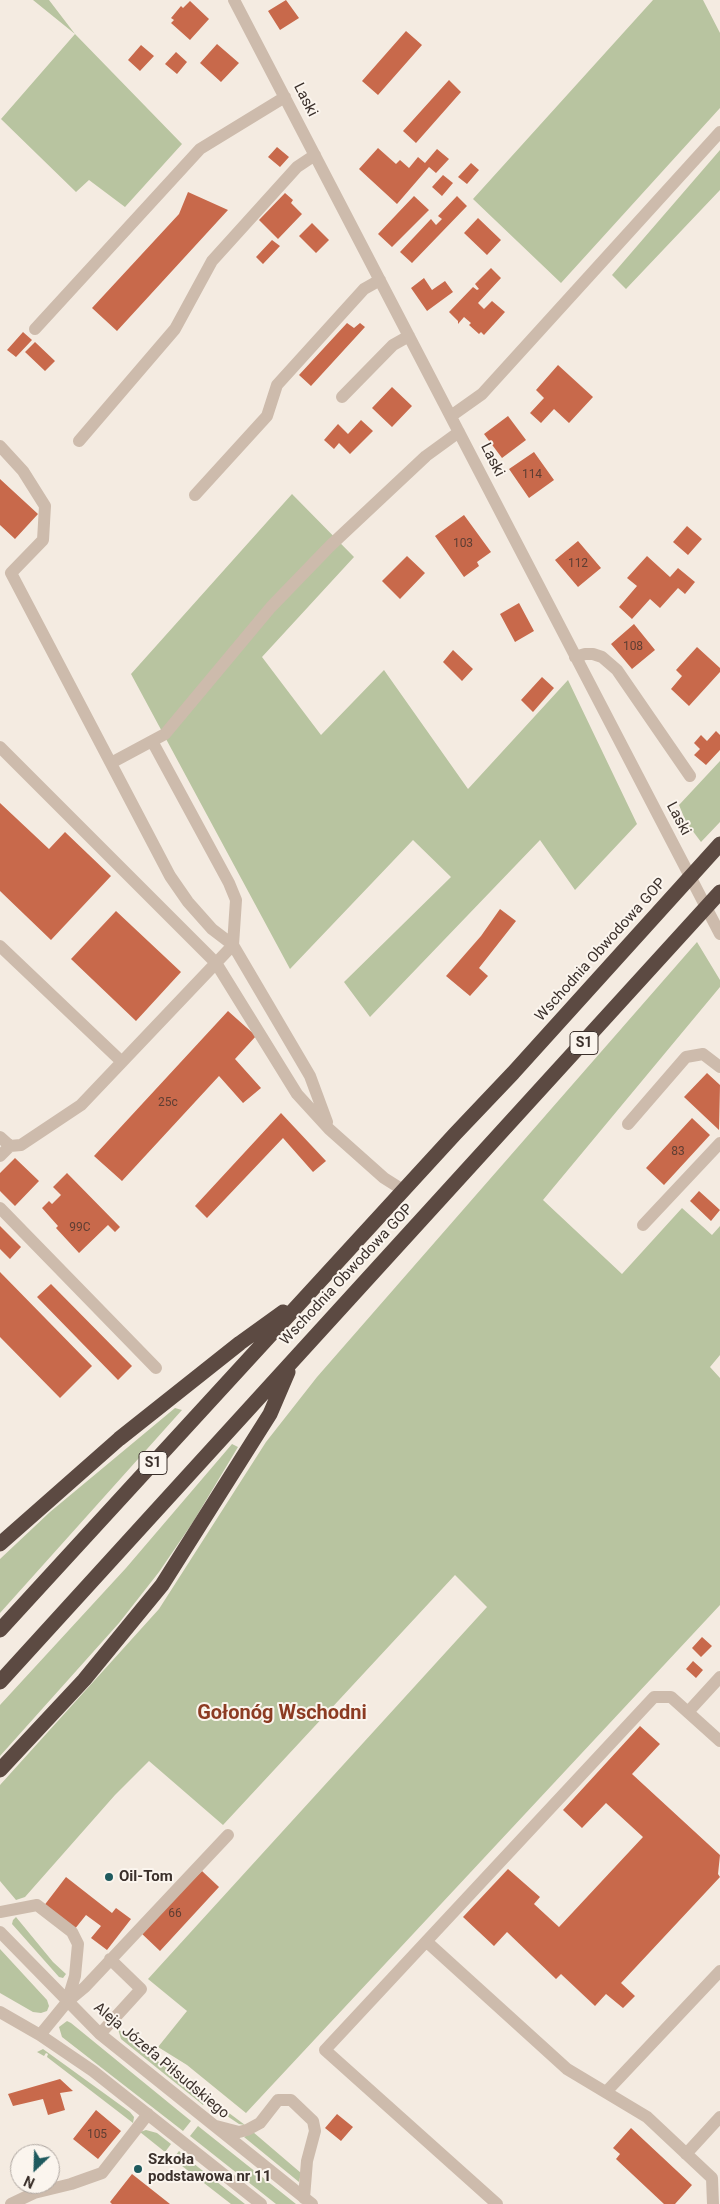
<!DOCTYPE html>
<meta charset="utf-8">
<style>
body{margin:0}
#map{position:relative;width:720px;height:2204px;overflow:hidden;background:#f4ebe1;font-family:Roboto,sans-serif}
canvas{display:block}
.north{position:absolute;left:10px;top:2144px;width:50px;height:50px;box-sizing:border-box;background:#fbf5ee;border:1px solid #aea6a0;border-radius:50%;rotate:204deg;font-size:14px;font-weight:700;line-height:20px;text-align:center;color:#3b302b}
.north::after{content:'';display:block;margin:auto;width:18px;height:22px;background:#1f5a5e;clip-path:polygon(50% 0,100% 100%,50% 72%,0 100%)}
</style>
<div id="map">
<canvas width="720" height="2204"></canvas>
<div class="north">N</div>
</div>
<script>
const ctx = document.querySelector('canvas').getContext('2d');
ctx.lineJoin = 'round';
function paint(path, color) {
  ctx.fillStyle = color;
  ctx.fill(path, 'evenodd');
}
function toPath(rows) {
  const path = new Path2D();
  for (const r of rows) {
    path.moveTo(r[0], r[1]);
    for (let i = 2; i < r.length; i += 2) path.lineTo(r[i], r[i + 1]);
  }
  return path;
}
function stroke(path, color, width, dash) {
  ctx.strokeStyle = color;
  ctx.lineWidth = width;
  ctx.lineCap = dash ? 'butt' : 'round';
  ctx.setLineDash(dash || []);
  ctx.stroke(path);
}
function drawText(font, color, halo, rows, align = 'center') {
  ctx.font = font + ' Roboto,sans-serif';
  ctx.lineWidth = 4;
  ctx.setLineDash([]);
  ctx.textBaseline = 'middle';
  ctx.strokeStyle = halo;
  ctx.fillStyle = color;
  for (const [text, x, y, turn = 0] of rows) {
    ctx.save();
    ctx.translate(x, y);
    ctx.rotate((+turn || 0) * Math.PI / 180);
    ctx.textAlign = isNaN(turn) ? turn : align;
    if (halo) ctx.strokeText(text, 0, 0);
    ctx.fillText(text, 0, 0);
    ctx.restore();
  }
}
const green = toPath([
 [33,0,49,0,75,34,182,144,125,207,89,180,76,192,1,119,75,34],
 [653,0,703,0,720,33,720,108,561,283,473,199],
 [720,150,720,190,626,289,612,275],
 [292,494,354,557,262,657,321,735,384,670,468,789,568,680,637,824,575,890,540,840,370,1017,344,982,451,877,413,840,290,969,131,674],
 [720,761,720,822,701,842,686,822,679,805],
 [697,942,720,980,720,987,543,1200,622,1274,682,1208,712,1235,720,1226,720,1355,710,1367,720,1378,720,1605,246,2113,187,2065,158,2047,187,2011,148,1979,487,1607,455,1575,223,1825,149,1761,115,1795,25,1897,16,1900,0,1881,0,1785,159,1609,266,1442,317,1377],
 [175,1408,182,1410,0,1613,0,1559,50,1512],
 [232,1444,238,1447,193,1522,159,1572,119,1623,0,1756,0,1705,126,1568],
 [16,1917,53,1962,66,1974,63,1978,59,1977,12,1924,13,1920],
 [0,1949,47,2000,49,2006,47,2011,41,2013,33,2012,0,1993],
 [67,2021,71,2023,191,2121,183,2131,62,2037,59,2027],
 [118,2029,165,2067,180,2075,209,2097,203,2105,121,2039],
 [43,2049,130,2112,134,2117,133,2123,47,2057,48,2054,46,2053,44,2056,37,2052],
 [217,2104,245,2125,239,2124,227,2116,216,2115,211,2112],
 [198,2126,296,2204,276,2204,190,2136],
 [146,2130,157,2133,171,2144,165,2152,140,2132],
 [253,2132,301,2173,299,2182,244,2137],
 [179,2151,198,2167,245,2204,231,2204,173,2159]
]);
const building = toPath([
 [286,0,299,18,280,30,268,11],
 [190,1,209,19,190,40,171,23,174,20,171,18,181,6,183,8],
 [406,31,422,45,378,95,362,81],
 [217,44,239,63,221,82,200,63],
 [141,45,154,56,140,71,128,60],
 [176,52,187,62,177,74,165,64],
 [449,80,461,92,416,143,403,131],
 [277,147,289,157,280,167,268,157],
 [378,148,396,164,400,160,409,168,418,157,425,163,437,149,449,159,436,173,429,167,397,204,359,169],
 [471,163,479,170,467,184,458,177],
 [443,175,453,183,442,196,432,187],
 [188,192,228,210,117,331,92,308,179,214],
 [285,193,293,200,291,203,302,214,278,239,259,220],
 [414,196,429,210,392,247,378,234],
 [457,196,467,206,412,263,400,252,431,219,436,225,442,219,438,216],
 [478,218,501,240,487,255,464,233],
 [312,223,329,240,316,253,299,236],
 [272,240,280,246,263,264,256,257],
 [491,268,501,278,478,303,484,309,492,301,505,312,484,335,481,332,479,334,469,325,471,323,464,317,458,324,458,321,449,312,473,287,477,290,479,289,475,284],
 [424,278,432,290,445,281,453,292,427,311,411,288],
 [347,323,354,328,360,323,365,327,311,386,299,375],
 [23,332,32,340,16,357,7,350],
 [35,342,55,361,45,371,25,352],
 [558,365,593,397,569,423,554,409,541,423,530,413,544,398,536,390],
 [392,387,412,406,392,427,372,408],
 [508,416,526,440,502,458,484,434],
 [361,420,373,431,350,454,339,443,334,449,324,440,338,424,348,434],
 [534,452,554,480,529,498,509,469],
 [0,479,38,514,15,539,0,525],
 [464,515,491,552,477,562,479,566,464,577,435,536],
 [687,526,702,539,688,555,673,542],
 [578,541,601,568,578,587,555,560],
 [407,556,425,573,400,599,382,581],
 [647,556,670,577,678,568,695,582,685,594,678,588,660,608,650,599,632,619,619,607,637,586,627,578],
 [519,603,534,631,515,642,500,614],
 [634,624,655,650,632,669,611,644],
 [697,647,720,668,720,672,689,706,671,689,682,676,676,670],
 [453,650,473,669,462,681,443,662],
 [542,677,554,688,533,712,521,700],
 [716,731,720,735,720,750,706,765,694,755,700,749,694,743,701,735,707,741],
 [0,803,49,849,65,832,111,876,51,940,0,891],
 [500,909,516,921,479,968,488,976,470,996,446,976,481,936],
 [116,911,181,972,136,1021,71,959],
 [228,1011,256,1036,235,1059,261,1088,243,1103,219,1076,122,1181,94,1156],
 [707,1073,720,1085,719,1130,684,1097],
 [281,1113,326,1161,313,1172,283,1138,207,1218,195,1206],
 [692,1118,710,1135,664,1185,646,1168],
 [15,1158,39,1181,15,1206,0,1191,0,1173],
 [67,1173,120,1227,115,1232,108,1225,79,1253,56,1228,58,1226,42,1208,49,1201,52,1204,61,1195,53,1187],
 [699,1191,720,1210,711,1221,690,1201],
 [0,1226,21,1247,10,1259,0,1249],
 [0,1272,92,1366,60,1398,0,1337],
 [51,1284,132,1366,118,1380,37,1297],
 [702,1637,712,1646,701,1657,692,1648],
 [693,1661,703,1670,696,1678,686,1669],
 [640,1726,660,1744,632,1774,720,1855,718,1874,720,1877,621,1983,635,1996,623,2008,606,1994,595,2006,561,1974,556,1979,507,1932,494,1946,463,1917,508,1869,540,1897,534,1904,559,1927,643,1837,606,1803,582,1828,563,1810],
 [202,1871,219,1887,160,1951,140,1932],
 [66,1877,112,1913,116,1908,131,1919,107,1950,91,1938,101,1926,86,1915,74,1930,43,1907],
 [60,2079,73,2091,60,2093,65,2110,48,2115,43,2099,13,2106,8,2094],
 [96,2110,121,2131,98,2159,73,2139],
 [337,2114,353,2127,341,2141,325,2128],
 [631,2128,692,2185,675,2204,664,2204,616,2159,620,2154,613,2148],
 [132,2174,170,2204,112,2204,110,2202]
]);
const minor = toPath([
 [234,0,720,934],
 [35,329,200,149,285,97],
 [342,397,393,345,409,336],
 [451,416,482,394,720,132],
 [79,441,175,329,212,261,297,167,315,155],
 [0,446,23,471,45,506,43,540,11,573,170,876,188,902,212,929,233,945,216,963,297,1094,329,1129,384,1178,403,1190],
 [195,495,267,416,277,385,364,289,380,280],
 [575,657,585,654,593,654,602,657,617,670,690,776],
 [152,741,229,883,236,900,233,945,310,1076,327,1122],
 [0,747,216,963,81,1105,21,1145,10,1146,0,1156],
 [111,763,165,734,271,607,330,546,426,456,459,432],
 [0,946,122,1062],
 [628,1124,686,1057,703,1054,720,1067],
 [0,1137,10,1146],
 [0,1208,156,1368],
 [643,1225,720,1143],
 [688,1712,720,1677],
 [0,1912,37,1905,72,1932,78,1944,75,1976,67,2002],
 [0,1932,100,2034,312,2204],
 [427,1942,567,2069,647,2117,712,2178,713,2204],
 [0,2012,40,2035,93,2071,261,2204],
 [100,2034,141,1989,110,1959],
 [40,2035,67,2002,85,1987,228,1835],
 [606,2092,720,1971],
 [216,2126,239,2132,247,2130,260,2123,278,2100,291,2100,313,2121,315,2131,307,2161,304,2198],
 [686,2154,720,2117],
 [11,2204,34,2193,71,2184,102,2173,148,2114],
 [497,2204,325,2050,654,1697,671,1697,720,1741]
]);
const highway = toPath([
 [0,1544,119,1439,240,1343,283,1312],
 [0,1630,455,1134,513,1073,720,844],
 [0,1682,720,892],
 [0,1770,84,1680,162,1585,270,1414,288,1372]
]);
const markers = [
 [109,1877,5,"#1f5a5e"],
 [138,2169,5,"#1f5a5e"]
];
const numberNames = [
 ["114",532,475],
 ["103",463,544],
 ["112",578,564],
 ["108",633,647],
 ["25c",168,1103],
 ["83",678,1152],
 ["99C",80,1228],
 ["66",175,1914],
 ["105",97,2135]
];
const shields = [
 [584,1043,28],
 [153,1463,28]
];
const shieldNames = [
 ["S1",584,1043],
 ["S1",153,1463]
];
const streetNames = [
 ["Laski",305,100,63],
 ["Laski",492,460,63],
 ["Laski",678,819,62],
 ["Wschodnia Obwodowa GOP",601,950,-48],
 ["Wschodnia Obwodowa GOP",347,1275,-47],
 ["Aleja Józefa Piłsudskiego",161,2061,40]
];
const poiNames = [
 ["Oil-Tom",119,1877],
 ["Szkoła",148,2160],
 ["podstawowa nr 11",148,2177]
];
const districtNames = [
 ["Gołonóg Wschodni",282,1714]
];
paint(green, '#b8c4a0');
paint(building, '#c8694b');
stroke(minor, '#cdbbac', 12);
stroke(highway, '#5c4a42', 15);
for (const [x, y, r, color] of markers) {
  const dot = new Path2D();
  dot.arc(x, y, r, 0, 2 * Math.PI);
  ctx.fillStyle = color;
  ctx.fill(dot);
  stroke(dot, '#fbf5ee', 2);
}
drawText('12px', '#5e3e33', null, numberNames);
for (const [x, y, w] of shields) {
  const box = new Path2D();
  box.roundRect(x - w / 2, y - 11.5, w, 23, 4);
  ctx.fillStyle = '#fbf5ee';
  ctx.fill(box);
  stroke(box, '#3b302b', 1);
}
drawText('bold 14px', '#3b302b', null, shieldNames);
drawText('15px', '#3b302b', '#fbf5ee', streetNames);
drawText('bold 15px', '#3b302b', '#fbf5ee', poiNames, 'left');
drawText('bold 20px', '#8c3b22', '#fbf5ee', districtNames);
</script>
